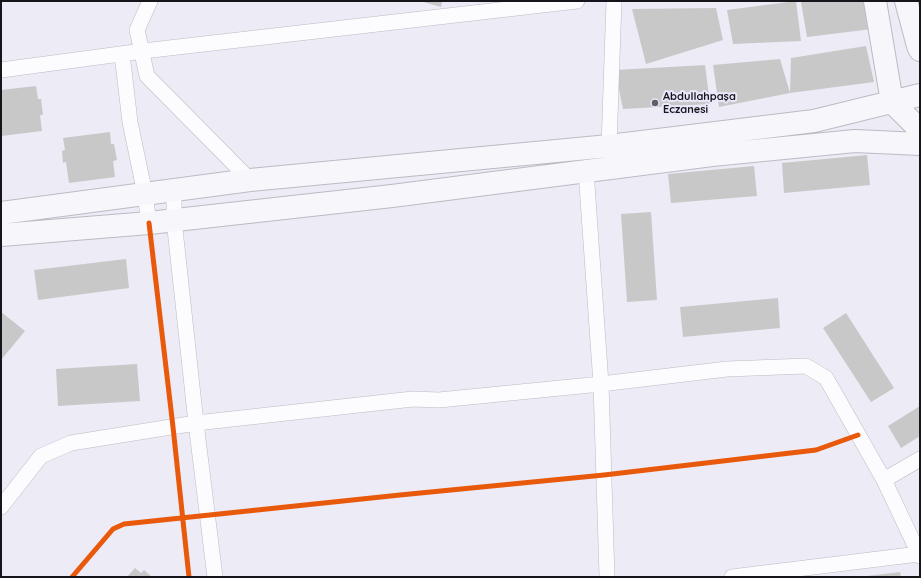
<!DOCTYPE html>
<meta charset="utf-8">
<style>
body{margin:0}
#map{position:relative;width:921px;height:578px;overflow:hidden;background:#ecebf6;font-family:Quicksand,sans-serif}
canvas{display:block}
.frame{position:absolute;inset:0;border:2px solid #16151b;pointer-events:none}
</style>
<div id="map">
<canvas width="921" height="578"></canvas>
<div class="frame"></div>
</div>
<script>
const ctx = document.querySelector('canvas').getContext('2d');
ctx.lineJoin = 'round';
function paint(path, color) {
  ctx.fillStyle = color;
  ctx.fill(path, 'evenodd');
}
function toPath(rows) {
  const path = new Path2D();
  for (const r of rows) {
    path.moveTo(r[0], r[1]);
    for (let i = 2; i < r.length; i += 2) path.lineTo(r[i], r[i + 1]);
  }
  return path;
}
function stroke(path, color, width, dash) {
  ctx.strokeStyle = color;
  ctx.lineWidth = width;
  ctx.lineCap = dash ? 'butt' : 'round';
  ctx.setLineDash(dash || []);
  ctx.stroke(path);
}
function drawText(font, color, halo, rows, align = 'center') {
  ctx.font = font + ' Quicksand,sans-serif';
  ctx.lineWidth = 4;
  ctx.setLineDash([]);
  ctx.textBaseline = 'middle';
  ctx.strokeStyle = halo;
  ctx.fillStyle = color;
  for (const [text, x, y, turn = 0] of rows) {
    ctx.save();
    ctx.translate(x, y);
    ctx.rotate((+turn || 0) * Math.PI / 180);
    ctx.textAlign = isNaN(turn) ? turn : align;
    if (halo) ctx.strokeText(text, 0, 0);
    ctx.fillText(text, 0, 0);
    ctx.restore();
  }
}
const building = toPath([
 [420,1,442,1,441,7],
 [796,1,801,41,733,44,727,10],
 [868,1,872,29,807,37,801,2],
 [716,8,723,40,646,64,632,9],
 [866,46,874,82,790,93,791,58],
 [780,59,790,93,719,107,713,65],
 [705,65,710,104,623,109,615,70],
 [36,86,38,99,41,99,43,115,40,115,42,131,1,136,1,90],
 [110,132,111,144,114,144,117,160,113,161,115,177,69,183,66,162,63,163,62,151,65,150,63,138],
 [867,155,870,185,784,193,782,163],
 [754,166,757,196,671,203,668,174],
 [651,212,657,300,627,302,621,214],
 [126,259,129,288,38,300,34,270],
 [778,298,780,328,683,337,680,307],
 [1,312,25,331,1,360],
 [846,313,894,388,871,402,823,328],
 [137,364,140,401,58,406,56,369],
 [920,406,920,436,901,448,888,426],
 [135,568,141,573,144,570,152,577,127,577],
 [900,572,901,577,867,577,867,576]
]);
const minor = toPath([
 [150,1,137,30,147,76,250,180],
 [122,54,130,122,145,194,149,223],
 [1,70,143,51,577,1],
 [609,146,614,1],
 [586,171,601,384,607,577],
 [174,190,174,220,196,423,215,577],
 [884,480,920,459],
 [1,507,41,456,71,443,196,423,413,399,439,400,601,384,727,369,806,366,826,378,884,480,920,556],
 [732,577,919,554]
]);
const secondary = toPath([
 [875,1,892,102],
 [906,1,918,46,920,50],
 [892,102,920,130],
 [1,213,250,180,609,146,814,121,920,95],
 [1,235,149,223,392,196,712,155,855,141,920,144]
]);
const cycleway = toPath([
 [149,223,173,427,189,577],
 [72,577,113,529,124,524,400,495,604,475,816,450,858,435]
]);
const markers = [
 [655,103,4,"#616068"]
];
const poiNames = [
 ["Abdullahpaşa",663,97],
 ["Eczanesi",663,110]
];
paint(building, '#c9c8c9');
stroke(minor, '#bcbbc3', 16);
stroke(secondary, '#bcbbc3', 24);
stroke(minor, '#fcfcfe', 15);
stroke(secondary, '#f7f6fb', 22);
stroke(cycleway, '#e8590c', 5);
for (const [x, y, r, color] of markers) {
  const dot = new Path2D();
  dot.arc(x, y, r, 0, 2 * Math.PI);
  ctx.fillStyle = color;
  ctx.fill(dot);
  stroke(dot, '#e9e7fa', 1.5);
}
drawText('bold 11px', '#16151b', '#e9e7fa', poiNames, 'left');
</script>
